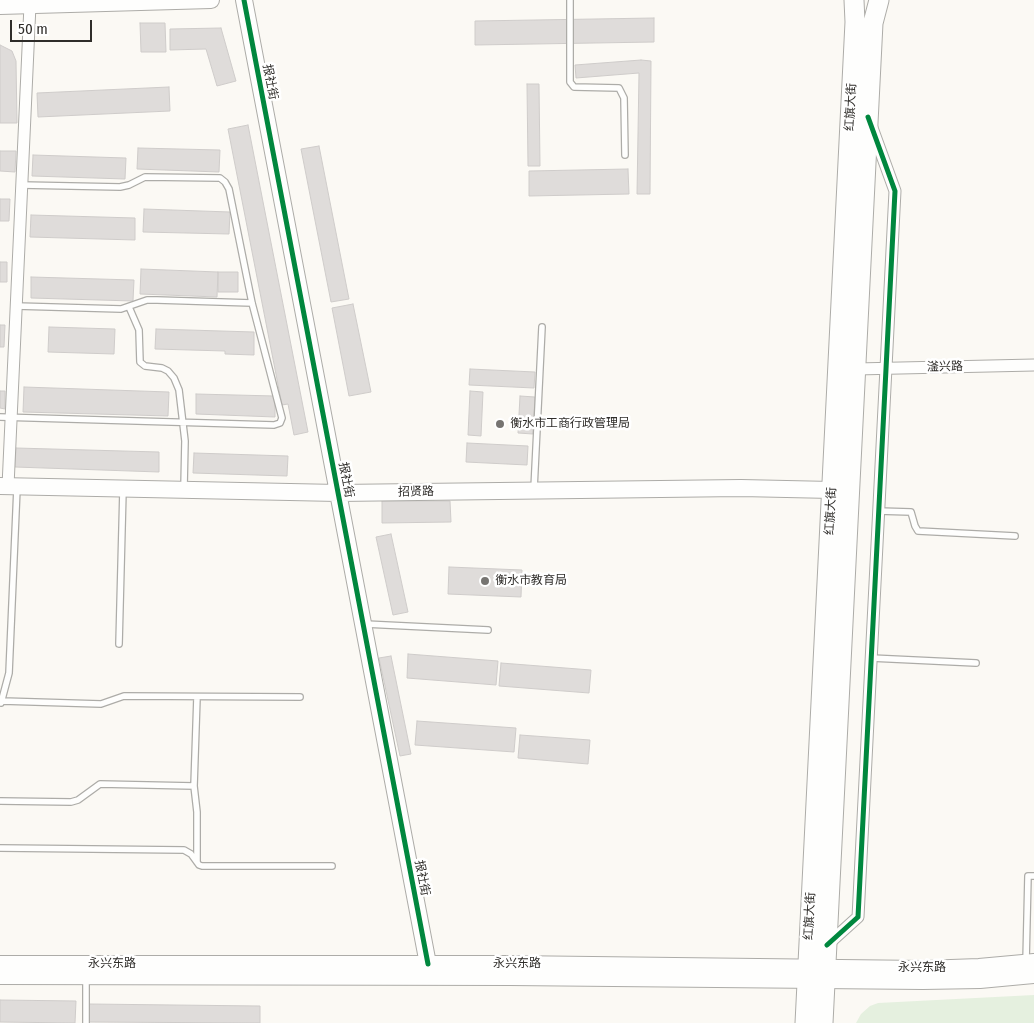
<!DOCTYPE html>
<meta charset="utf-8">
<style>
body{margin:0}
#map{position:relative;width:1034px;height:1023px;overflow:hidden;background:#fbf9f4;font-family:"Fira Sans Condensed",sans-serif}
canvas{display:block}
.scale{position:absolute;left:10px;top:20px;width:82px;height:22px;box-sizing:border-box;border:2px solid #2f2d2a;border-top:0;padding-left:6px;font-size:15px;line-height:18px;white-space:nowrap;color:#2f2d2a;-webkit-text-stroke:4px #fff;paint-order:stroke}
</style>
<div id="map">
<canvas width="1034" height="1023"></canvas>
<div class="scale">50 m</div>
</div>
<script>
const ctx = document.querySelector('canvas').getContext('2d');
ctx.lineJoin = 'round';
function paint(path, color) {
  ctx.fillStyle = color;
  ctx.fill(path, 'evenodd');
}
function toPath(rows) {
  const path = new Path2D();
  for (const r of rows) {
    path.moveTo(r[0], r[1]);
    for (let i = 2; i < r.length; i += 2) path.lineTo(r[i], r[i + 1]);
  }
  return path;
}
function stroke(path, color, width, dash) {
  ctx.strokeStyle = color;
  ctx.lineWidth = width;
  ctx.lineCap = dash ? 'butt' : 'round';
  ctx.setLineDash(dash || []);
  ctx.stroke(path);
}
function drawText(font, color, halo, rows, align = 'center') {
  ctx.font = font + ' "Fira Sans Condensed","Noto Sans SC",sans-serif';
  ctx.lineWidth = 5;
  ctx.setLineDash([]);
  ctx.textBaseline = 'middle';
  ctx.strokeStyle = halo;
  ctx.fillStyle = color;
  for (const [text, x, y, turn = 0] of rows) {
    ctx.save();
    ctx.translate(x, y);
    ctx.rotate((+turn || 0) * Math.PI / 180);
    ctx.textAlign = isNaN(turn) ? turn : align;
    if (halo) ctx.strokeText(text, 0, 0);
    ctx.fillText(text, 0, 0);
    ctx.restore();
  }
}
const green = toPath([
 [1034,995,1034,1023,856,1023,861,1014,870,1006,878,1003]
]);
const building = toPath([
 [654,18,654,42,475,45,475,21,654,18],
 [140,23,165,23,166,52,141,52,140,23],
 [221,28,236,81,217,86,206,49,170,50,170,29,221,28],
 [0,45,12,51,16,61,17,123,0,123,0,45],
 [641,60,651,61,650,194,637,194,639,73,576,78,575,65,641,60],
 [527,84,539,84,540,166,528,166,527,84],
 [169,87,170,111,38,117,37,93,169,87],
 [248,125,308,432,294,435,288,404,282,405,228,129,248,125],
 [319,146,349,299,331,302,301,149,319,146],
 [138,148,220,150,219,172,137,169,138,148],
 [0,151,16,151,15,172,0,171,0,151],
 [33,155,126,158,125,179,32,176,33,155],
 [628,169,629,194,529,196,529,171,628,169],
 [0,199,10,199,9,221,0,221,0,199],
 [144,209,230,212,229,234,143,232,144,209],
 [31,215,135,218,135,240,30,237,31,215],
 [0,262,7,262,7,282,0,282,0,262],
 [141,269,218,272,217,297,140,294,141,269],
 [218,272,238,272,238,292,218,292,218,272],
 [31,277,134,280,133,301,31,298,31,277],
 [353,304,371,392,349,396,332,308,353,304],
 [0,325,5,325,4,347,0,347,0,325],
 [49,327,115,329,114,354,48,352,49,327],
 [156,329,254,332,254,355,225,354,225,351,155,349,156,329],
 [470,369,535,372,534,388,469,385,470,369],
 [24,387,169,392,168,416,23,412,24,387],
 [0,391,5,391,5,409,0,408,0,391],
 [470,391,483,392,481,436,468,435,470,391],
 [196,394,275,396,275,417,196,414,196,394],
 [520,396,535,397,533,434,518,433,520,396],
 [467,443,528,446,527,465,466,462,467,443],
 [16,448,159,452,159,472,15,467,16,448],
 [194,453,288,456,287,476,193,473,194,453],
 [382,501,450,501,451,522,382,523,382,501],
 [391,534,408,612,393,615,376,537,391,534],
 [449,567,522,570,521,597,448,594,449,567],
 [408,654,498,661,496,685,407,678,408,654],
 [391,656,411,754,400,756,379,658,391,656],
 [501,663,591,670,589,693,499,686,501,663],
 [417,721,516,728,514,752,415,745,417,721],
 [520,735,590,740,588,764,518,758,520,735],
 [0,1000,76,1001,75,1023,0,1022,0,1000],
 [89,1004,260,1006,260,1023,89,1022,89,1004]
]);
const lane = toPath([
 [570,0,570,82,574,87,619,88,624,98,625,155],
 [16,306,121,309,147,300,157,300,252,303],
 [129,307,139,330,140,362,145,366,162,368,168,371,174,378,179,390,185,441,184,487],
 [0,417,274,425,280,423,282,418,252,303,229,189,225,182,220,178,145,177,129,185,120,187,21,185],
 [534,489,542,327],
 [878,511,911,512,915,526,918,531,1015,536],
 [365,624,488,630],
 [119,644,123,490],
 [871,658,976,663],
 [2,701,101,704,124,696,300,697],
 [1,703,9,673,17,488],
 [0,801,71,802,78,800,100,784,194,786],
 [0,848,184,850,191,854,199,865,202,866,332,866],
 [197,862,197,812,194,786,197,697],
 [1026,962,1028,876,1034,876],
 [86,1023,86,978]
]);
const street = toPath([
 [856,369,1034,365],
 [8,486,30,5],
 [827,945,858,917,895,191,871,125]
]);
const secondary = toPath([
 [244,0,428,964],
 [0,6,211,0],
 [0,486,338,493,741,488,832,490],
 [0,964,510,964,923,969,979,967,1034,962],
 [0,976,510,977,923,981,980,980,1034,975]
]);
const primary = toPath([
 [805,1023,855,22,854,0],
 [823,1023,873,23,879,0]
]);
const cycleway = toPath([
 [244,0,428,964],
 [827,945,858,917,886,369,895,191,868,117]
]);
const markers = [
 [500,424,5,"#767471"],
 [485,581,5,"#767471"]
];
const streetNames = [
 ["报社街",270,82,79],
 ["红旗大街",851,107,-87],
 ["滏兴路",945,367,-1],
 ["报社街",346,480,79],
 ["招贤路",416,492,-1],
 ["红旗大街",831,511,-87],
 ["报社街",422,878,79],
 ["红旗大街",810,916,-87],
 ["永兴东路",112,964],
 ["永兴东路",517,964],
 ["永兴东路",922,968]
];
const poiNames = [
 ["衡水市工商行政管理局",510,424],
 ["衡水市教育局",495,581]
];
paint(green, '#e5f0df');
paint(building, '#dfdcda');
stroke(building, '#cfccca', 1);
stroke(lane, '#adaca8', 8);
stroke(street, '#adaca8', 13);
stroke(secondary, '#adaca8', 18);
stroke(primary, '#adaca8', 21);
stroke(lane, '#fefefd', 5.5);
stroke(street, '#fefefd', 11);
stroke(secondary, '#fefefd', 16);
stroke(primary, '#fefefd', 19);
stroke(cycleway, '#00873e', 5);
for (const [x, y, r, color] of markers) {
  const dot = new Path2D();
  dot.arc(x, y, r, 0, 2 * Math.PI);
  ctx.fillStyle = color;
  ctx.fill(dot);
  stroke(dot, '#fff', 2);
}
drawText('12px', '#2f2d2a', '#fff', streetNames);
drawText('12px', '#2f2d2a', '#fff', poiNames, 'left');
</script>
